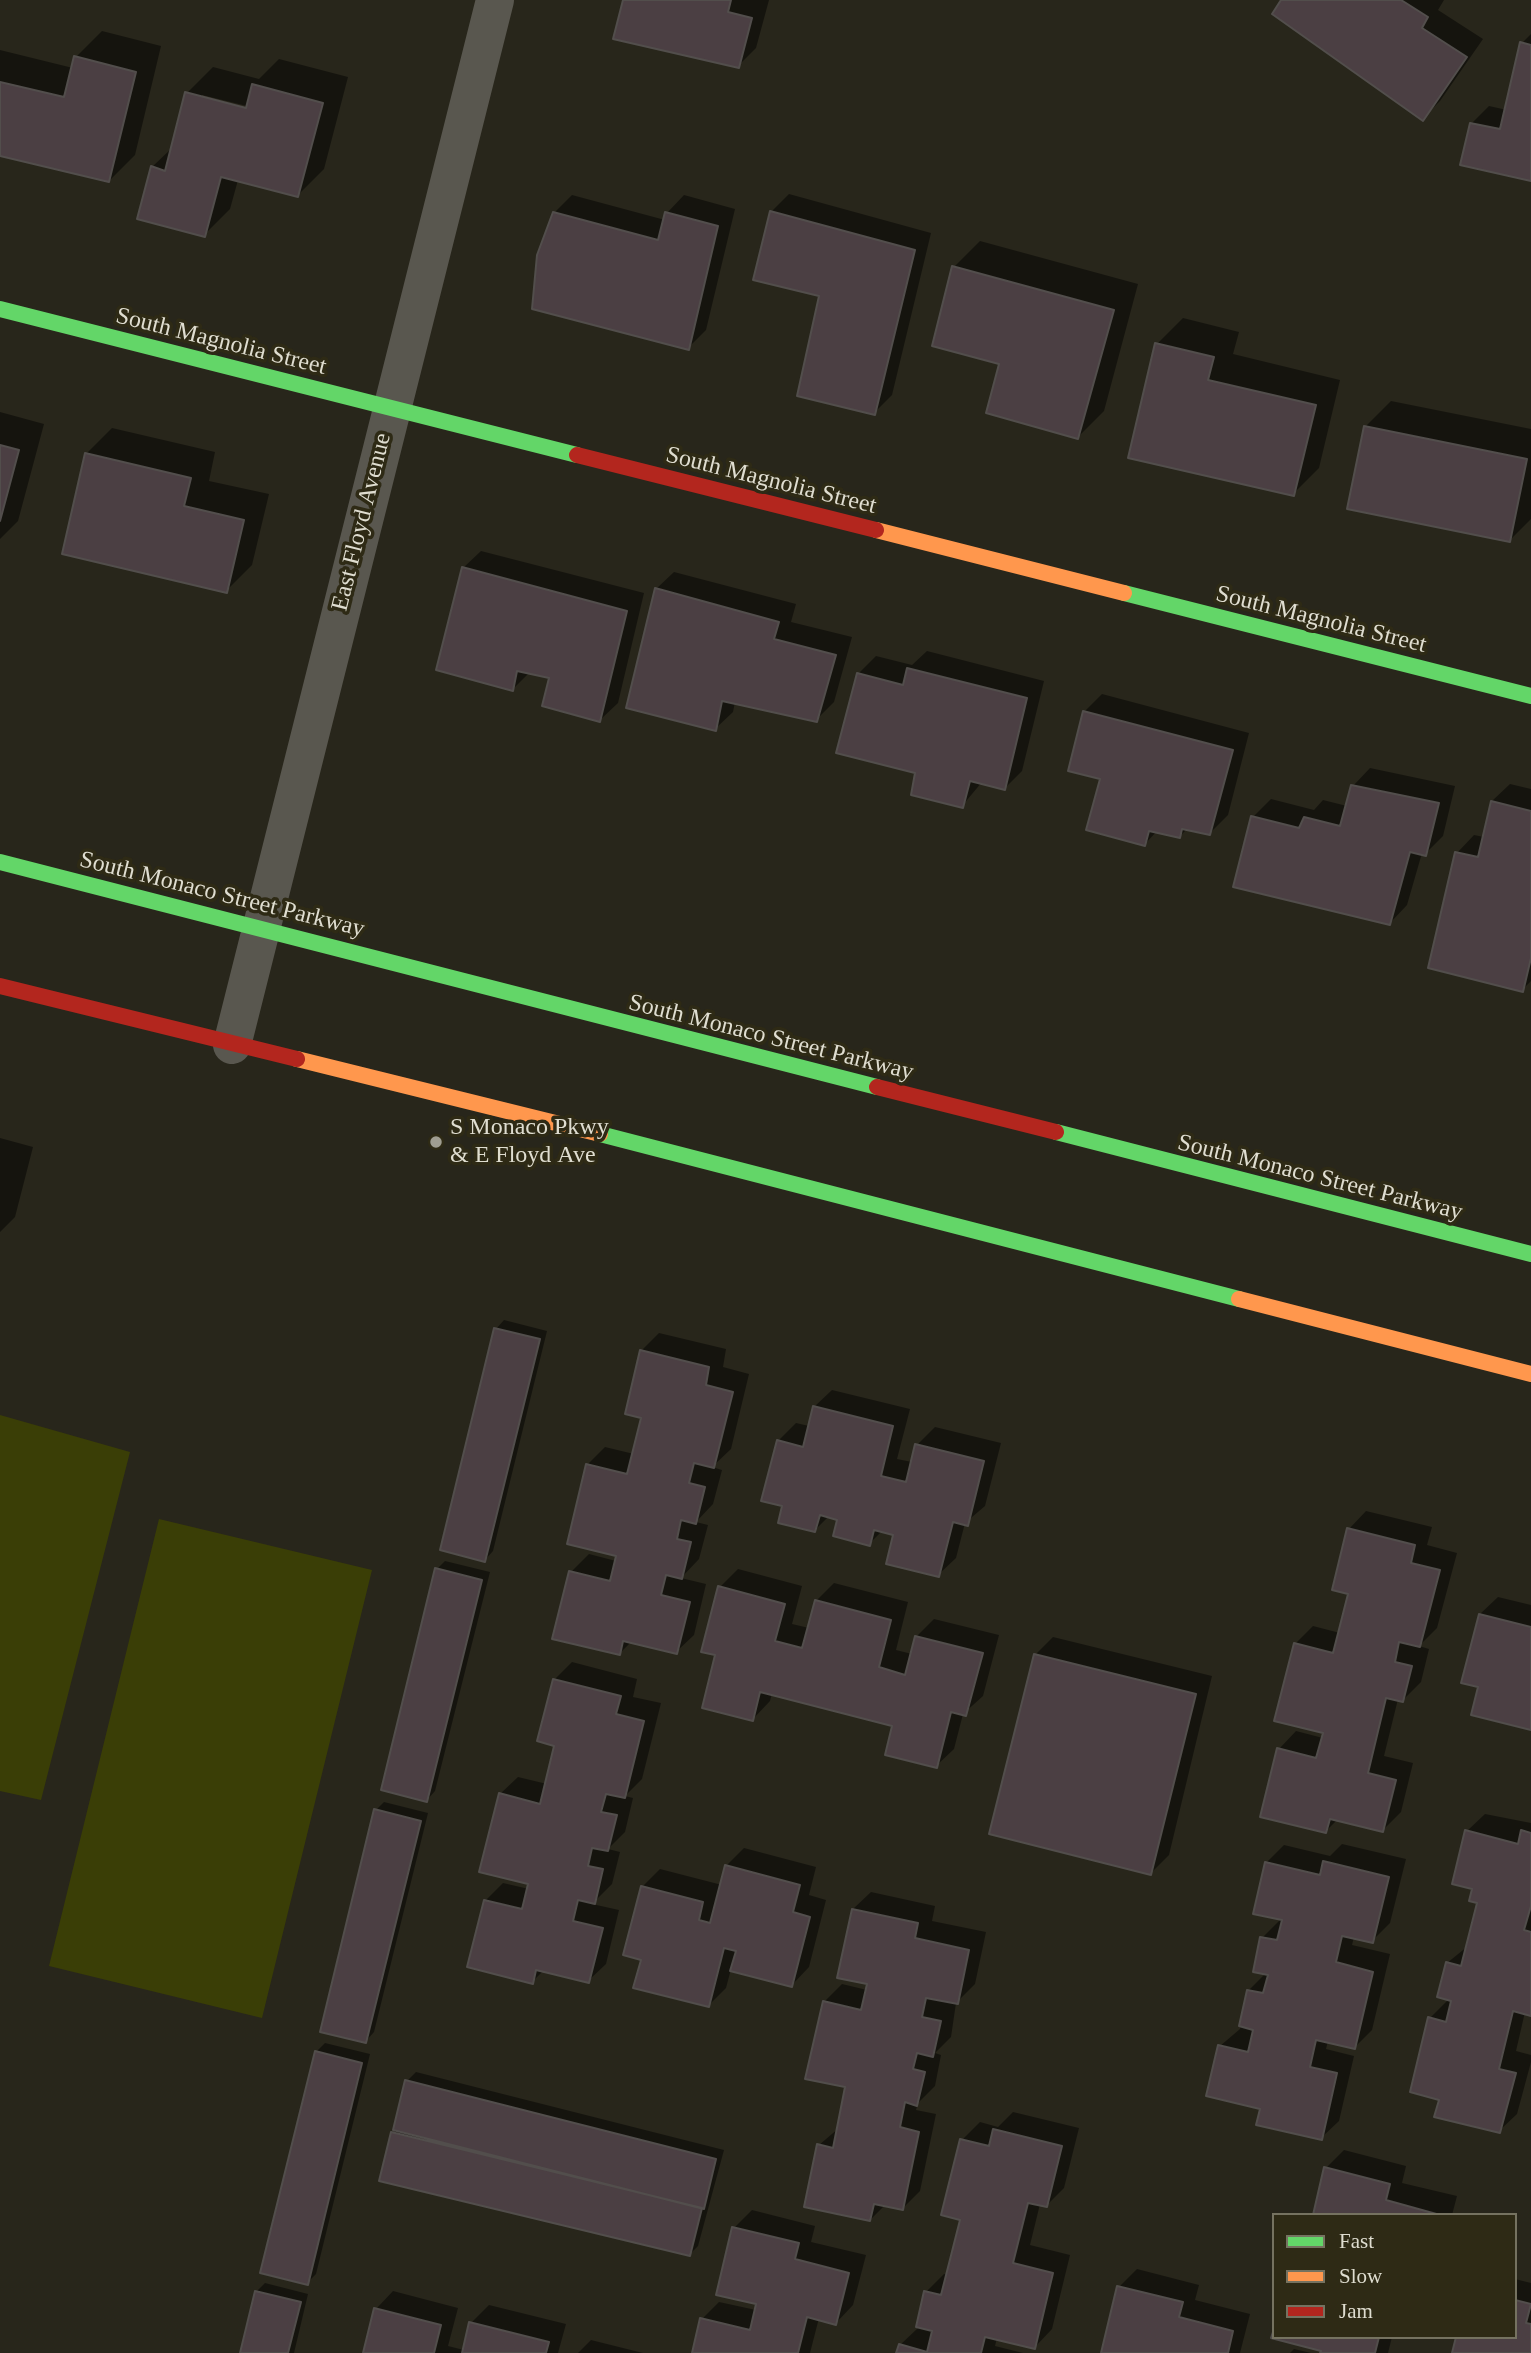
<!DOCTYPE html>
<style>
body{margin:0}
#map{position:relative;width:1531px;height:2353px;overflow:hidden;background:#28261b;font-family:Georgia,serif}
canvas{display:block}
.legend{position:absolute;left:1272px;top:2213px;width:245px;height:126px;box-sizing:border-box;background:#2e2a15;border:2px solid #757260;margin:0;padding:9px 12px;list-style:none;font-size:21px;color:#dfddd0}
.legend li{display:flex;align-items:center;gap:14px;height:35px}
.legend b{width:35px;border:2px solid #757260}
</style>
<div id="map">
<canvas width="1531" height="2353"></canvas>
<ul class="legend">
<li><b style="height:9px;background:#63d668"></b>Fast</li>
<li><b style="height:9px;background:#ff974d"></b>Slow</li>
<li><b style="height:9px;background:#b3261e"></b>Jam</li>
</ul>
</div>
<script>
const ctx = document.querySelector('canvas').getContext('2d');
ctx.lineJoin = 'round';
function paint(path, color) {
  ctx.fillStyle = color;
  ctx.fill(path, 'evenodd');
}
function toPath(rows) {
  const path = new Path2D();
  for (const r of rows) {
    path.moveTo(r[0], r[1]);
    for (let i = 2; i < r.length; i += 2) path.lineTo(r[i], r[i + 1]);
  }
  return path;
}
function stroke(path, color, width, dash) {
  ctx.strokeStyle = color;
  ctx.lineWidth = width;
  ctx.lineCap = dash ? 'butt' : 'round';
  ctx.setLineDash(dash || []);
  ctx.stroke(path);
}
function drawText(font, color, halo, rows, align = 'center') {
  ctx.font = font + ' Georgia,serif';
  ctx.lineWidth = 7;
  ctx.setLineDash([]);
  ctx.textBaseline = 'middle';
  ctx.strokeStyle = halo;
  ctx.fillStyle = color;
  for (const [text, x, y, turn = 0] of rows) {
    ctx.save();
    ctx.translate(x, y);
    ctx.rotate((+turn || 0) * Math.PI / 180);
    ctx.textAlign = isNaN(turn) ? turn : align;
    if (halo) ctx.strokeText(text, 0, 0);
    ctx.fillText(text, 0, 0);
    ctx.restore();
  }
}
const green = toPath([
 [0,1415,130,1452,41,1800,0,1791],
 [159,1519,372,1570,262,2018,49,1966]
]);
const shadow = toPath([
 [625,0,769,0,756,48,738,66],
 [1283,0,1444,0,1438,10,1483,39,1440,101,1422,119],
 [102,31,161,46,135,155,109,181,0,154,0,50,73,68,76,57],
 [1531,34,1531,179,1471,124,1489,106,1507,110,1522,43],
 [279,59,348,77,324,169,298,195,238,180,230,209,204,235,152,167,173,147,187,93,213,67,259,79],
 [202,95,255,108,254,112,202,98],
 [789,194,931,233,892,395,874,413,821,294,771,212],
 [572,195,665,220,667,213,684,195,735,209,706,330,688,348,554,213],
 [980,241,1138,284,1104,411,1078,437,1001,363,954,267],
 [1183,318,1239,332,1233,354,1340,380,1319,468,1293,494,1157,344],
 [1391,401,1531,429,1531,519,1510,540,1365,427],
 [0,412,44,424,18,521,0,539],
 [112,428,215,452,209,481,269,494,252,565,226,591,86,454],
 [481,551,644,593,618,703,600,720,551,677,530,672,513,689,463,568],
 [674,572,796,604,791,622,852,637,834,702,816,720,735,702,733,712,715,729,656,589],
 [927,651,1044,681,1022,771,1005,788,982,782,962,806,858,674,876,656,912,665],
 [1102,694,1249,733,1228,815,1210,833,1187,829,1180,836,1157,831,1145,844,1102,778,1084,712],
 [1370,768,1455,786,1443,836,1425,854,1422,853,1407,905,1390,923,1253,817,1271,799,1314,810,1323,800,1347,806,1353,786],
 [1510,784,1531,789,1531,981,1522,990,1457,853,1474,835,1484,837,1492,801],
 [0,1138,33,1147,15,1217,0,1232],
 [504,1320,547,1331,493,1551,485,1560,496,1329],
 [659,1333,726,1349,723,1367,749,1374,731,1449,712,1467,722,1470,713,1504,696,1522,708,1525,699,1559,681,1578,706,1584,694,1635,676,1652,632,1641,620,1653,571,1572,589,1554,616,1561,618,1555,587,1465,605,1447,634,1454,643,1417,641,1351],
 [832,1390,910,1409,897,1459,912,1462,917,1445,935,1427,1001,1443,985,1506,965,1523,956,1558,938,1575,896,1534,882,1531,869,1544,840,1519,829,1516,815,1530,784,1505,778,1441,796,1423,809,1426,814,1407],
 [1366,1511,1432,1527,1427,1545,1457,1553,1437,1628,1419,1646,1429,1649,1421,1682,1403,1700,1398,1699,1384,1756,1413,1763,1401,1812,1383,1830,1338,1819,1326,1831,1279,1749,1296,1731,1323,1738,1325,1732,1295,1644,1313,1626,1340,1633,1350,1593,1349,1529],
 [445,1561,490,1572,435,1791,427,1800,437,1569],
 [738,1569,802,1586,792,1624,809,1628,816,1601,834,1583,908,1602,896,1650,912,1654,916,1637,934,1619,999,1635,983,1696,963,1714,954,1749,936,1766,894,1725,772,1693,770,1701,753,1719,717,1654,720,1587],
 [1498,1597,1531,1605,1531,1728,1480,1686,1480,1614],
 [1053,1637,1212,1676,1169,1855,1151,1873,1035,1655],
 [572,1662,637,1679,633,1697,661,1703,642,1779,625,1796,633,1798,625,1832,608,1849,620,1852,612,1884,592,1904,619,1910,606,1964,588,1981,544,1970,532,1982,485,1901,503,1883,529,1889,530,1883,500,1794,518,1777,547,1784,556,1744,554,1680],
 [384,1802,428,1813,374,2032,366,2041,376,1810],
 [1485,1814,1531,1823,1531,2014,1525,2012,1516,2051,1531,2055,1531,2062,1517,2114,1499,2131,1441,2099,1430,2018,1449,1999,1447,1963,1468,1946,1479,1902,1474,1888,1467,1831],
 [1342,1844,1406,1859,1390,1923,1372,1941,1354,1937,1352,1945,1390,1954,1372,2030,1354,2048,1328,2041,1326,2049,1354,2056,1339,2121,1321,2138,1262,2108,1220,2046,1240,2029,1249,1990,1266,1973,1262,1938,1281,1919,1266,1863,1284,1845,1330,1856],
 [744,1848,816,1867,809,1895,826,1900,809,1967,792,1985,731,1969,726,1988,709,2005,642,1887,660,1869,722,1885,726,1866],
 [871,1892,935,1906,932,1921,986,1932,975,1984,956,2003,951,2037,935,2053,941,2055,935,2086,918,2103,916,2110,936,2114,920,2191,902,2209,885,2205,870,2220,819,2145,839,2128,847,2086,824,2002,842,1984,867,1990,869,1983,853,1909],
 [325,2043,370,2054,316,2274,307,2283,316,2052],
 [416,2072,724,2150,698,2246,689,2255,393,2133,397,2129,407,2081],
 [1013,2112,1079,2128,1064,2188,1046,2206,1040,2204,1030,2245,1070,2255,1052,2329,1035,2347,997,2338,995,2346,1023,2353,898,2353,900,2345,918,2328,926,2292,944,2274,948,2275,962,2218,962,2140,980,2122,998,2127],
 [1344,2150,1406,2166,1402,2183,1457,2196,1452,2215,1314,2215,1326,2168],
 [752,2210,815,2226,811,2242,866,2255,853,2305,836,2323,819,2318,810,2353,694,2353,702,2319,719,2302,756,2310,758,2303,734,2228],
 [1137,2269,1199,2285,1195,2300,1250,2314,1240,2353,1105,2353,1119,2287],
 [1515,2279,1531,2283,1531,2353,1454,2353,1515,2337],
 [265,2283,308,2294,294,2353,242,2353,256,2292],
 [393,2291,458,2308,448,2346,464,2350,471,2323,489,2305,566,2324,558,2353,365,2353,376,2309],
 [1274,2337,1392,2337,1388,2353,1322,2353,1323,2349],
 [591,2340,643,2353,578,2353],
 [1294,2349,1311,2353,1290,2353]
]);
const building = toPath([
 [623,0,731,0,728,12,752,18,739,68,613,39,623,0],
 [1281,0,1401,0,1428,17,1422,28,1467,57,1423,121,1272,14,1281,0],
 [1520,42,1531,45,1531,181,1460,165,1470,123,1500,129,1520,42],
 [74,56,136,72,109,182,0,156,0,82,64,97,74,56],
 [252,84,323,103,298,197,221,177,205,237,137,219,151,166,165,171,185,92,246,108,252,84],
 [770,211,915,250,875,415,797,396,819,296,753,280,770,211],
 [553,212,658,240,665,212,718,226,689,350,532,309,537,255,553,212],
 [952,266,1114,310,1078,439,986,413,999,364,932,346,952,266],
 [1155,343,1214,357,1208,380,1316,405,1294,496,1128,458,1155,343],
 [1364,426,1527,459,1510,542,1347,509,1364,426],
 [0,445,19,450,0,521,0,445],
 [85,453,191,478,184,506,244,520,227,593,62,554,85,453],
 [462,567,627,611,600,722,542,706,549,678,517,671,513,691,436,670,462,567],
 [655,588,779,622,774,639,836,655,817,722,722,701,716,731,626,708,655,588],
 [907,668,1027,698,1005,790,970,781,963,808,911,795,915,773,836,753,857,673,903,685,907,668],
 [1083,711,1233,750,1210,835,1182,829,1180,838,1149,831,1145,846,1086,830,1100,779,1068,771,1083,711],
 [1351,785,1439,803,1426,856,1410,852,1390,925,1233,887,1251,816,1299,828,1304,817,1340,826,1351,785],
 [1491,801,1531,811,1531,958,1523,992,1428,968,1455,852,1478,857,1491,801],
 [494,1328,540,1339,485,1562,440,1550,494,1328],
 [640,1350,709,1367,706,1385,733,1392,714,1468,694,1463,689,1483,705,1487,696,1524,681,1520,677,1539,691,1542,682,1579,666,1575,661,1595,690,1602,677,1654,623,1641,620,1655,552,1639,569,1571,610,1581,616,1556,567,1544,586,1464,627,1474,641,1418,625,1414,640,1350],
 [813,1406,893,1426,881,1476,906,1482,915,1444,984,1461,968,1526,953,1522,939,1577,886,1564,893,1535,874,1530,870,1546,833,1536,837,1520,820,1515,815,1532,778,1523,782,1506,761,1501,777,1440,803,1447,813,1406],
 [1347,1528,1415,1545,1411,1563,1440,1570,1420,1647,1399,1642,1395,1662,1412,1666,1403,1702,1386,1698,1368,1773,1396,1780,1383,1832,1330,1819,1326,1833,1260,1817,1277,1748,1316,1758,1323,1733,1274,1721,1294,1643,1333,1653,1348,1594,1332,1590,1347,1528],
 [435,1568,482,1580,427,1802,381,1790,435,1568],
 [718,1586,785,1604,775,1641,802,1648,815,1600,891,1620,879,1667,905,1675,915,1636,983,1653,966,1716,951,1712,937,1768,885,1755,892,1726,760,1692,753,1721,702,1708,715,1655,701,1652,718,1586],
 [1479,1614,1531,1627,1531,1730,1471,1715,1478,1687,1461,1683,1479,1614],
 [1034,1654,1196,1694,1151,1875,989,1834,1034,1654],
 [553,1679,621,1696,616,1714,644,1721,625,1798,606,1794,601,1812,617,1815,608,1851,592,1848,588,1866,603,1869,595,1904,578,1900,573,1921,603,1928,589,1983,536,1970,533,1984,467,1967,484,1900,522,1909,528,1884,479,1872,499,1793,540,1804,554,1746,537,1741,553,1679],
 [374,1809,421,1821,366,2043,320,2032,374,1809],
 [1465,1830,1518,1844,1521,1830,1531,1833,1531,1906,1524,1930,1531,1932,1531,2016,1513,2011,1499,2069,1516,2073,1500,2133,1434,2117,1439,2100,1410,2092,1428,2017,1446,2022,1451,2001,1437,1997,1446,1962,1461,1966,1477,1903,1469,1901,1472,1889,1452,1884,1465,1830],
 [1323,1861,1389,1877,1373,1943,1342,1936,1336,1962,1373,1972,1355,2049,1316,2040,1310,2067,1337,2073,1322,2140,1256,2125,1260,2109,1206,2096,1218,2045,1248,2052,1253,2030,1239,2026,1247,1990,1263,1993,1268,1975,1253,1972,1260,1937,1277,1940,1282,1920,1253,1914,1265,1862,1320,1875,1323,1861],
 [725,1865,800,1885,793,1912,810,1917,792,1987,730,1971,736,1951,724,1948,709,2007,633,1988,641,1960,623,1955,641,1886,703,1902,699,1920,710,1923,725,1865],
 [852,1909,918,1923,915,1938,969,1950,958,2004,926,1998,922,2017,941,2021,933,2057,917,2053,913,2069,925,2072,917,2106,905,2102,900,2127,919,2132,903,2210,874,2204,870,2221,804,2207,817,2144,833,2148,845,2087,805,2079,823,2001,861,2010,867,1984,837,1978,852,1909],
 [315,2051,362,2063,308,2285,260,2273,315,2051],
 [405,2080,716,2159,704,2209,393,2130,405,2080],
 [993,2129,1062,2146,1047,2207,1028,2203,1013,2263,1053,2273,1035,2349,985,2337,981,2353,896,2353,899,2344,927,2352,932,2331,916,2327,924,2291,941,2295,960,2220,941,2215,960,2139,989,2146,993,2129],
 [391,2132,702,2208,690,2256,379,2181,391,2132],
 [1324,2167,1390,2184,1386,2200,1440,2215,1313,2215,1324,2167],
 [732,2227,799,2243,795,2259,849,2273,836,2325,807,2317,798,2353,692,2353,700,2318,750,2330,756,2304,716,2295,732,2227],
 [1117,2286,1183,2302,1179,2317,1233,2331,1228,2353,1101,2353,1117,2286],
 [255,2291,301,2302,288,2353,240,2353,255,2291],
 [1515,2300,1531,2304,1526,2323,1531,2324,1531,2353,1452,2353,1456,2337,1515,2337,1515,2300],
 [374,2308,441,2325,434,2353,363,2353,374,2308],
 [469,2322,549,2342,546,2353,462,2353,469,2322],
 [1274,2329,1274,2337,1379,2337,1375,2353,1320,2353,1321,2351,1271,2338,1274,2329]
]);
const street = toPath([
 [232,1045,495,0]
]);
const fast = toPath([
 [0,309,577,455],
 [1124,593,1531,696],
 [0,862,877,1087],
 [1056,1132,1531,1254],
 [600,1134,1239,1299]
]);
const slow = toPath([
 [876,530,1124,593],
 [297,1059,600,1134],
 [1239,1299,1531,1374]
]);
const jam = toPath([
 [577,455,876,530],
 [0,986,297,1059],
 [877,1087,1056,1132]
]);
const markers = [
 [436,1142,7,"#9f9d91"]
];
const streetNames = [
 ["South Magnolia Street",221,342,14],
 ["South Magnolia Street",771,481,14],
 ["East Floyd Avenue",362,522,-76],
 ["South Magnolia Street",1321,620,14],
 ["South Monaco Street Parkway",222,895,14],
 ["South Monaco Street Parkway",771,1038,14],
 ["South Monaco Street Parkway",1320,1178,14]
];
const poiNames = [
 ["S Monaco Pkwy",450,1128],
 ["& E Floyd Ave",450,1156]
];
paint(green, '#3a3e06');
paint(shadow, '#0007');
paint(building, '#4b3f43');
stroke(building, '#524e4c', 2);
stroke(street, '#59574f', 38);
stroke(fast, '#63d668', 16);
stroke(slow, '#ff974d', 16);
stroke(jam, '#b3261e', 16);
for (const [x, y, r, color] of markers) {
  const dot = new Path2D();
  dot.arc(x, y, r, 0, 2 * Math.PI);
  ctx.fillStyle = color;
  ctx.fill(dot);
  stroke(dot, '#2e2a15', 2.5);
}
drawText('24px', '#dfddd0', '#2e2a15', streetNames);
drawText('24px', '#dfddd0', '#2e2a15', poiNames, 'left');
</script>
